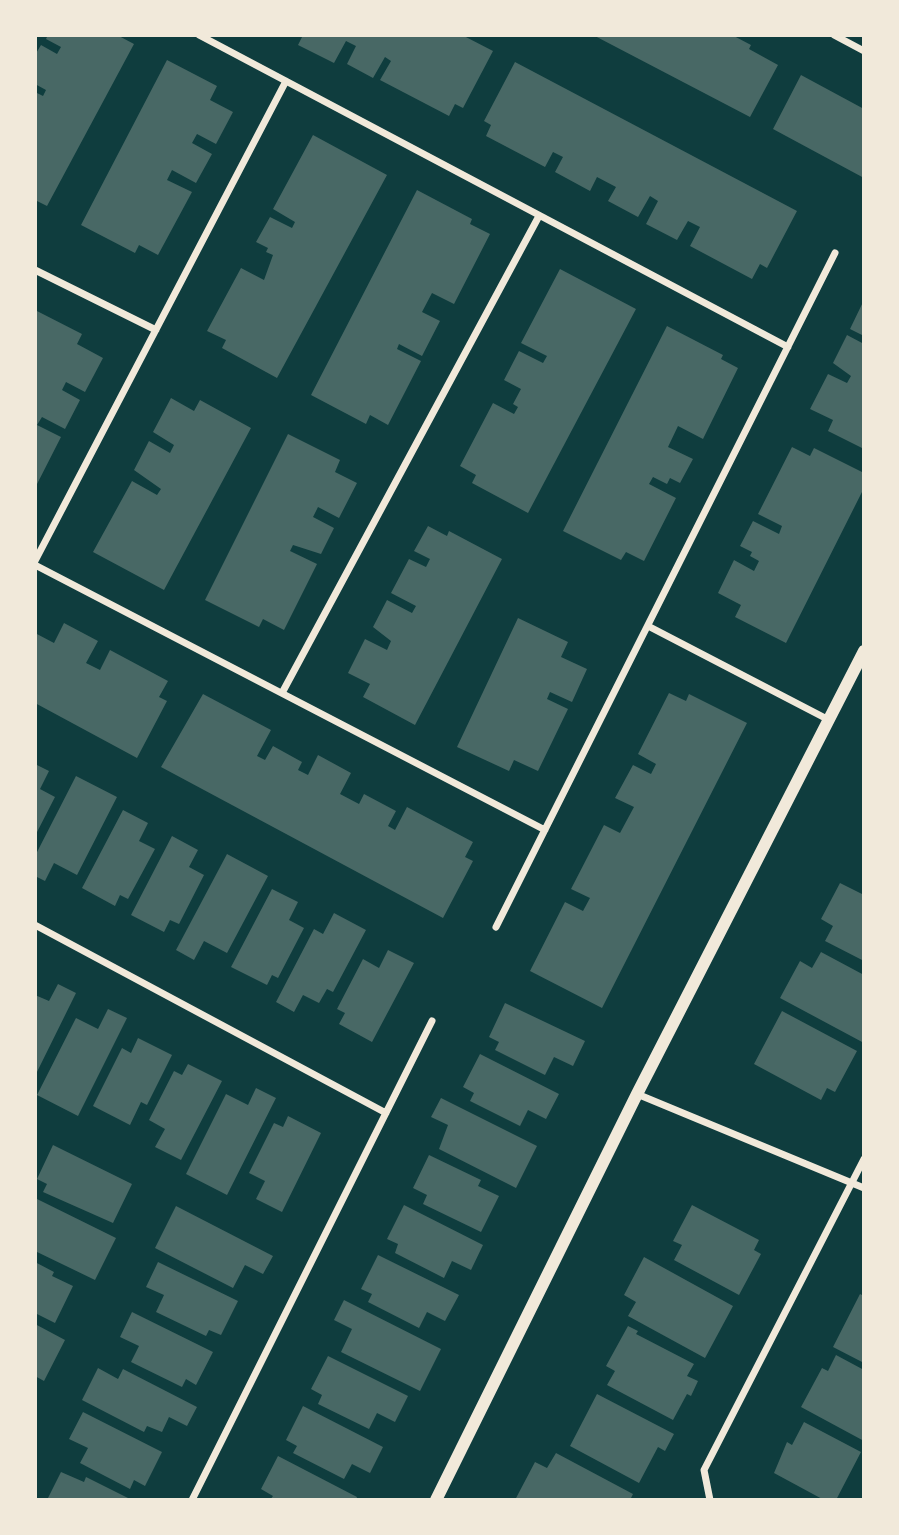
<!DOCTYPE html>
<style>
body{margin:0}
#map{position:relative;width:899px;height:1535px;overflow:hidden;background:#0f3d3e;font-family:"DM Sans",sans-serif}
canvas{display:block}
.frame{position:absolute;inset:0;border:37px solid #f1e9da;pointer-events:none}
</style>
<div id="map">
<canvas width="899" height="1535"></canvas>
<div class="frame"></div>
</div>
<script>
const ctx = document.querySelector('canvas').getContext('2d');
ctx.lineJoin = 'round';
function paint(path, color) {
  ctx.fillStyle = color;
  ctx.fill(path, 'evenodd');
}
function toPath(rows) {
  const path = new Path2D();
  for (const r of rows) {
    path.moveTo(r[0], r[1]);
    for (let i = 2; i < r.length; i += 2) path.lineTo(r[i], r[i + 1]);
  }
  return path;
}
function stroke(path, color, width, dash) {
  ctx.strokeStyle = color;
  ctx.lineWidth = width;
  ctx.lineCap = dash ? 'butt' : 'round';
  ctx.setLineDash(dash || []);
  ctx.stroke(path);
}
const building = toPath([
 [48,35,117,35,134,44,47,206,35,200,35,92,43,96,46,90,35,84,35,55,41,45,57,54,61,47,46,39],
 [303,35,462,35,493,51,463,108,455,104,449,116,380,80,391,61,385,57,373,78,347,64,356,46,346,41,334,63,298,45],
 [593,35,732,35,751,45,749,49,778,65,750,117],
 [167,60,217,86,210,100,233,112,216,144,197,134,192,143,212,154,196,183,172,170,167,180,192,192,158,255,139,245,135,253,81,225],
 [515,62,797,211,767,268,760,264,752,279,690,246,700,227,688,221,677,240,646,224,658,201,650,196,638,217,608,201,616,187,597,177,590,191,555,172,563,157,553,152,545,167,486,136,491,125,484,121],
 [801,75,864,109,864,178,773,129],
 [313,135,387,175,277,378,222,348,226,340,207,331,241,268,264,280,273,255,266,252,268,248,256,242,270,217,292,228,295,222,273,209],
 [417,190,472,219,470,224,490,234,454,304,432,293,422,312,440,321,422,356,399,344,397,349,421,361,388,425,370,415,366,424,311,395],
 [560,269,636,309,528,513,472,483,476,475,460,466,493,403,514,414,518,407,513,404,521,389,504,380,519,351,543,363,547,356,521,343],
 [864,300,864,336,850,329],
 [35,310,82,334,77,344,103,358,85,392,66,382,62,390,80,400,65,429,42,417,37,425,61,437,35,488],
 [667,326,723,355,721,359,738,368,703,439,678,426,668,447,693,459,680,483,670,478,667,484,653,477,649,484,676,498,644,561,626,552,621,560,563,531],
 [847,335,864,344,864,449,828,431,833,420,810,409,828,374,847,383,851,376,833,363],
 [171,398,194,411,200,400,251,428,164,590,93,552,132,481,157,495,161,489,134,470,149,441,170,453,174,445,153,432],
 [288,434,340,460,335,472,357,483,339,518,318,507,313,517,334,528,321,554,293,545,290,551,317,564,284,630,263,619,259,627,205,600],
 [792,447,810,456,814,448,864,473,864,488,786,643,735,617,741,605,718,593,734,560,754,571,759,561,750,556,752,552,740,546,753,521,779,534,782,526,758,514],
 [428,526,447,536,449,531,502,559,415,725,363,697,370,684,348,673,365,639,387,650,391,641,373,627,387,600,412,613,416,606,391,593,409,559,426,567,430,559,414,551],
 [518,618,568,642,561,657,587,669,572,702,550,692,547,699,568,709,538,771,514,760,509,771,457,747],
 [64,623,98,641,86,663,100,670,110,650,168,681,159,697,167,701,137,758,35,703,35,633,54,643],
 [669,693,686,701,689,694,747,723,602,1008,530,971,565,902,583,911,590,898,571,889,604,825,620,833,634,807,615,798,633,765,651,774,656,764,638,754],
 [203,694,271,730,257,756,265,760,273,746,302,762,298,770,308,775,318,755,351,773,340,794,359,804,364,794,396,811,388,826,395,830,407,807,473,842,465,857,473,861,443,918,161,767],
 [35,764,49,771,40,789,55,797,35,836],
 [76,776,117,797,77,875,54,863,45,881,35,876,35,856],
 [123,810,148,823,139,841,155,849,128,899,120,895,115,906,82,888],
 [172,836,198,850,189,867,204,875,179,924,170,920,164,932,131,915],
 [227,854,268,876,227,953,204,941,194,960,176,950],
 [840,883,864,895,864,961,825,941,833,926,821,919],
 [272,889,298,902,289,920,304,928,278,978,272,975,267,985,231,967],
 [334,913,366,930,333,992,327,989,319,1003,303,995,294,1012,276,1002,314,929,323,934],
 [388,950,414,963,372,1042,339,1024,345,1013,337,1009,363,959,379,968],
 [821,952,864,975,864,1043,780,998,800,961,812,968],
 [58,984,76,993,35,1076,35,995,49,1001],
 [505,1003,585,1041,573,1066,554,1057,545,1075,495,1050,499,1042,489,1037],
 [108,1009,127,1018,78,1116,37,1095,76,1018,98,1029],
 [782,1011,857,1051,835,1092,827,1088,821,1100,754,1064],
 [138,1038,172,1055,147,1105,141,1102,130,1125,93,1106,122,1048,131,1053],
 [480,1054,559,1094,546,1119,528,1110,520,1126,470,1101,474,1093,463,1087],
 [188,1064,222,1081,181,1160,155,1147,165,1129,149,1120,174,1071,182,1075],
 [256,1088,276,1098,227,1195,186,1174,226,1094,248,1105],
 [441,1098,537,1146,516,1188,439,1149,448,1125,431,1117],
 [288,1116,321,1133,282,1212,256,1199,265,1181,249,1173,274,1123,283,1127],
 [53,1145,132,1184,113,1223,43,1192,47,1184,37,1179],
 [429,1155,481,1180,478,1186,499,1196,481,1232,423,1204,427,1195,413,1188],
 [35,1198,116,1238,95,1280,35,1251],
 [404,1205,483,1245,471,1270,452,1261,444,1278,395,1253,398,1244,387,1239],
 [692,1205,759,1240,754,1250,761,1254,739,1295,674,1260,682,1245,673,1241],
 [176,1206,273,1256,263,1274,245,1265,233,1288,155,1248],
 [378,1255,459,1295,445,1321,427,1312,419,1328,368,1302,372,1294,361,1289],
 [644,1257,733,1306,705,1358,628,1316,636,1302,624,1295],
 [35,1262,54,1272,52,1276,73,1286,55,1323,35,1313],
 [158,1262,238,1301,221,1335,209,1330,206,1336,156,1312,164,1295,146,1287],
 [860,1294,864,1296,864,1363,833,1347],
 [344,1300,441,1349,420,1391,341,1352,352,1329,334,1320],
 [132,1312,213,1352,196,1385,186,1379,182,1387,131,1362,139,1346,120,1337],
 [35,1324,65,1340,44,1381,35,1376],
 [628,1326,638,1331,636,1334,694,1364,687,1376,698,1381,691,1396,687,1394,673,1420,607,1385,615,1371,606,1366],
 [836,1355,864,1370,864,1441,801,1407,822,1368,828,1371],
 [328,1356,408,1396,395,1422,377,1413,369,1429,318,1404,322,1395,311,1389],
 [98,1368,118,1379,123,1369,197,1407,187,1426,169,1417,162,1432,147,1426,144,1432,82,1400],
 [597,1394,674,1434,665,1451,658,1447,639,1483,570,1446],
 [303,1406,383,1447,370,1473,352,1464,344,1479,293,1453,297,1446,286,1440],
 [83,1412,162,1452,145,1486,134,1480,130,1489,80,1463,88,1448,69,1439],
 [804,1422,861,1452,836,1500,824,1500,774,1473,787,1442,792,1445],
 [556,1453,633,1494,630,1500,515,1500,535,1462,547,1468],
 [278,1456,357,1497,356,1500,270,1500,273,1496,261,1489],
 [61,1472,84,1482,86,1477,132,1500,47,1500]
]);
const minor = toPath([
 [199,35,788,347],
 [834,35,864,51],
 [35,270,156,330],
 [35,561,286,81],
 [35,565,545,830],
 [648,626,829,720],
 [282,693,539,216],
 [35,925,386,1113],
 [496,927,835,253],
 [637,1094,864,1188],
 [192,1500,432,1021],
 [710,1500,704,1470,864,1159]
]);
const tertiary = toPath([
 [436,1500,637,1094,864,651]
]);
paint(building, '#486865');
stroke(minor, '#f1e9da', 7);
stroke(tertiary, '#f1e9da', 12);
</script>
